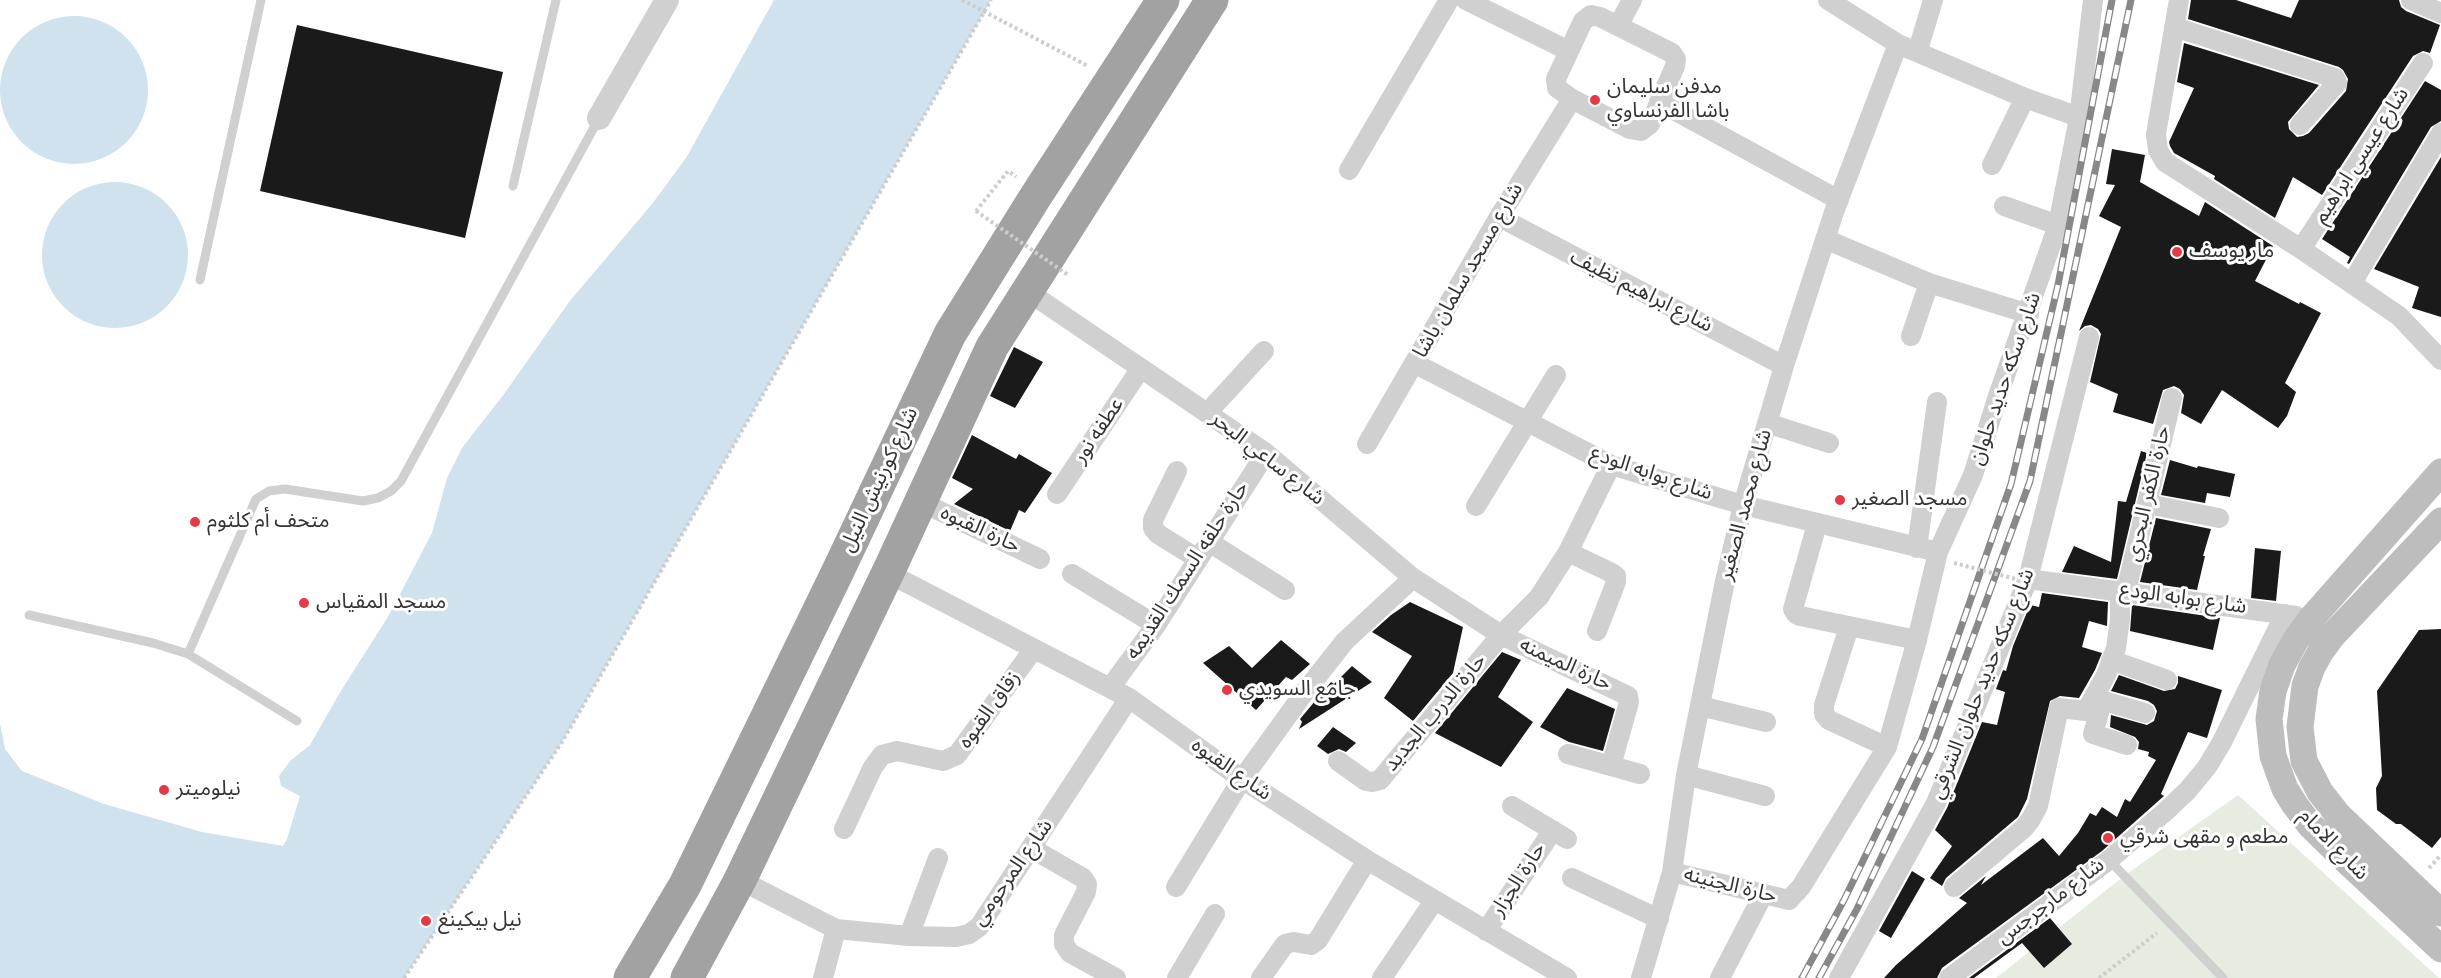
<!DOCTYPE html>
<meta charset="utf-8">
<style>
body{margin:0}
canvas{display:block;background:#fff}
</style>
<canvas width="2441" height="978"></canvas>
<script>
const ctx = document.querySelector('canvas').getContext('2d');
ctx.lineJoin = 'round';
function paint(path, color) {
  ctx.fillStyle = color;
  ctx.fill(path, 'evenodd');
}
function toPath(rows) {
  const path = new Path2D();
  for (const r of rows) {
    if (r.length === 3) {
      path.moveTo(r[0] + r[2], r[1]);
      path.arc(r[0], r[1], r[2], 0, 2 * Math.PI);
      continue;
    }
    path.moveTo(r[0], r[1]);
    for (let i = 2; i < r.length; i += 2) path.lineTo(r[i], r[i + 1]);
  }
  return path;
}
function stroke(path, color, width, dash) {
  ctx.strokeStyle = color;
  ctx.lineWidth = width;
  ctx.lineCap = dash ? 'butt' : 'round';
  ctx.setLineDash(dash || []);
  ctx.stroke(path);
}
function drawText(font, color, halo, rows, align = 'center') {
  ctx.font = font + ' "Titillium Web","Noto Sans Arabic",sans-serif';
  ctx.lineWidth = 6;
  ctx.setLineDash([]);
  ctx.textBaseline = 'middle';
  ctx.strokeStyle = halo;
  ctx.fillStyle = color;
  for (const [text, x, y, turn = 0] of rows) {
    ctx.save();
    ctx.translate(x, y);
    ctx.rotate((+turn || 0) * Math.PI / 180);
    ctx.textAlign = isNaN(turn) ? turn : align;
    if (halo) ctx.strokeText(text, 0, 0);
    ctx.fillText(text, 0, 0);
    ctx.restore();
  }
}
const green = toPath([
 [2238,795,2439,978,1996,978,2124,876]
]);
const water = toPath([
 [774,0,991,0,562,742,404,978,0,978,0,723,5,749,22,771,104,804,202,832,283,846,287,839,300,796,281,786,279,776,290,761,310,745,339,694,389,615,432,533,447,478,462,448,504,394,569,302,652,204,686,158],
 [74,90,74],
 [115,255,73]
]);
const building = toPath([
 [2191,0,2236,0,2291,18,2299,0,2399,0,2401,7,2406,11,2440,25,2430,53,2423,51,2413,56,2322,195,2293,177,2275,218,2214,179,2215,176,2174,153,2170,146,2169,142,2194,88,2177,82,2184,43,2319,85,2288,122,2289,129,2297,137,2303,136,2309,133,2346,91,2348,79,2343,70,2339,67,2188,19],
 [297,25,503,72,465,238,260,191],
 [2425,81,2441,90,2441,121,2431,127,2349,264,2347,263,2350,257,2322,239],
 [2112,149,2145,155,2140,182,2199,216,2205,202,2273,246,2255,281,2299,304,2300,302,2321,313,2285,383,2296,392,2287,416,2278,428,2222,390,2201,424,2181,413,2184,395,2180,389,2174,386,2163,390,2153,424,2113,412,2118,394,2090,382,2101,334,2098,329,2091,325,2085,326,2079,331,2121,227,2099,216,2115,185,2106,184],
 [2441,157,2441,317,2412,308,2419,287,2374,269],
 [1014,347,1043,362,1015,408,990,396],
 [972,435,1016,459,1019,454,1052,473,1025,513,1019,510,1010,531,954,504,973,489,952,478],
 [2141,451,2147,453,2117,579,2062,572,2074,546,2111,562,2118,501,2126,502],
 [2170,460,2197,468,2198,466,2235,474,2230,497,2207,493,2205,503,2161,495],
 [2156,518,2211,529,2203,556,2205,556,2197,590,2140,582],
 [2255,548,2281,551,2276,601,2251,598],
 [2042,593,2108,602,2107,626,2089,621,2082,647,2102,653,2095,670,2079,698,2060,696,2050,701,2027,799,2018,817,1946,878,1942,886,1930,878,1952,846,1935,830,1947,808,1982,722,1997,725,2005,692,1996,689,2003,670,2006,671,2013,646,2030,605,2039,607],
 [1410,602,1463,627,1453,673,1413,721,1384,698,1412,656,1372,632,1391,615],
 [2132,605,2220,618,2213,650,2130,631],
 [2441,629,2441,837,2432,848,2401,824,2396,824,2377,810,2376,788,2382,776,2377,691,2419,630],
 [1281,640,1310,664,1292,680,1286,677,1256,710,1203,663,1229,646,1252,668],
 [1502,652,1521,660,1498,697,1533,722,1501,767,1435,733],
 [1352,666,1372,682,1299,729,1302,722,1300,719,1331,682,1334,684],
 [2119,675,2164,691,2175,689,2178,683,2178,676,2222,690,2207,738,2188,732,2161,794,2164,796,2102,851,1942,968,1937,978,1884,978,1896,965,1967,903,1959,898,1986,876,1981,885,2043,838,2059,856,2078,833,2090,813,2096,816,2102,807,2117,817,2125,799,2130,802,2156,760,2148,756,2149,752,2138,749,2139,742,2135,737,2110,727,2111,715,2147,725,2154,721,2157,711,2154,705,2148,701,2111,691],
 [1567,688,1615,709,1603,751,1569,742,1540,727],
 [1333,727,1356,743,1346,752,1339,749,1328,754,1317,746],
 [1912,871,1925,879,1891,938,1879,931],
 [2050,918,2072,944,2044,968,2022,943,1974,978,1969,978]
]);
const path = toPath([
 [1004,22,1088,66],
 [976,211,1008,171,1016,177],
 [2429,868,2441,855],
 [404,978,562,742,991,0],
 [2099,978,2157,933]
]);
const service = toPath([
 [513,186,556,0],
 [200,280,261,0],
 [29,615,153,643,188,654,297,721],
 [188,654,256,499,269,491,285,489,363,501,378,498,391,491,401,481,598,120],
 [2109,860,2223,978]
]);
const minor = toPath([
 [1466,0,1569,51],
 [1828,0,1898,44,2025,98,2079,117],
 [2179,0,2156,134,2158,150,2165,162,2301,249,2399,316,2441,360],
 [2411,0,2441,13],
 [1591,15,1600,17,1672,53,1676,59,1675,66,1650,124,1641,131,1630,129,1572,99,1557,88,1556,79,1583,21,1591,15],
 [1618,26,1632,0],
 [2174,27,2335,78,2337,83,2300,125],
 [1918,50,1933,0],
 [1659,102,1839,200],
 [1992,165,2025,98],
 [1349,170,1449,0],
 [2004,206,2058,225],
 [1499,217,1784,366],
 [1825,239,1929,283,2029,314],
 [2301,249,2423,63],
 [2352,283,2441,133],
 [1027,291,1266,453,1413,578,1501,635,1628,696,1629,702,1611,766],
 [1911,336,1929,283],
 [1414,363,1611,465,1743,505,1938,552],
 [1207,413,1264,351],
 [1767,423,1829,443],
 [1367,444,1499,217,1572,99],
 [1177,471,1153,520,1153,528,1158,534,1198,559],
 [1057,494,1141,368],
 [921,502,1040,559],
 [2147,504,2219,518],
 [1476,506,1556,375],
 [1817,524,1793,609,1796,614,1800,616,1917,640],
 [1209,542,1285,590],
 [1917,548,1937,402],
 [1568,552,1612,573,1616,576,1616,582,1597,631],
 [888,573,1129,698,1242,779,1367,860,1567,978],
 [1072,574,1156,625],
 [2028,579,2296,616],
 [2126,591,2172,398],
 [1849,627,1824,705,1824,714,1829,720,1887,747],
 [2111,660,2167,680],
 [1110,688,1156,625,1266,453],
 [2094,698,2145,713],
 [1700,706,1766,722],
 [2089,708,2099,713,2093,734,2127,745],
 [1568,754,1640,774],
 [1338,761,1366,781,1372,782,1380,780,1501,635,1539,597,1568,552,1611,465],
 [1686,775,1765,796],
 [1512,806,1567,839],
 [844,829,873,767,882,755,897,751,943,761,957,755,1033,650],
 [1031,848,1083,878,1087,884,1086,892,1064,935,1064,944,1070,953,1116,978],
 [1672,872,1789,900,1801,887,1887,747,1917,640,1938,552,1973,475,1999,393,2058,225,2079,118,2093,0],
 [1572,878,1659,919],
 [740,880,836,929,909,936,956,937,969,934,979,927,1129,698],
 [1176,887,1242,779,1304,693,1345,641,1413,578],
 [1954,887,2024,828,2031,819,2038,806,2059,708,2086,711,2106,675,2116,648,2120,619,2120,590],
 [1486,931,1553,830],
 [909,936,938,858],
 [823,978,836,929],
 [1177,978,1215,914],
 [1261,978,1285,944,1294,942,1311,945,1318,940,1367,860],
 [1382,978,1434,901],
 [1641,978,1672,872,1686,775,1725,581,1743,505,1784,366,1834,212,1898,44],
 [1720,978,1763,895],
 [1839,978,1936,803,2028,579,2089,337],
 [1949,978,2109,860,2166,811,2188,790,2207,767,2222,742,2285,614]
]);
const tertiary = toPath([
 [599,118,667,0]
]);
const secondary = toPath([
 [2441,472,2311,619,2295,641,2282,665,2273,691,2269,719,2273,756,2285,789,2295,805,2310,825,2349,863,2441,949],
 [2441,521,2332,636,2321,651,2312,667,2305,686,2300,727,2304,761,2320,792,2338,815,2441,913]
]);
const trunk = toPath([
 [630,978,685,885,838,571,950,334,1034,199,1163,0],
 [687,978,740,880,891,566,992,347,1212,0]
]);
const rail = toPath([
 [1802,978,1844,900,1922,739,2011,484,2058,285,2112,0],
 [1819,978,1857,909,1933,747,2030,481,2131,0]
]);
const pathBridge = toPath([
 [962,0,1004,22],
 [976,211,1068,275],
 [1954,563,2016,579]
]);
const markers = [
 [1595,100,6,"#e63946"],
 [2177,252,6,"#e63946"],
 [1840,500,6,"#e63946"],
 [195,522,6,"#e63946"],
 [304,603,6,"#e63946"],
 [1227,690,6,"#e63946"],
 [164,790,6,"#e63946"],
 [2108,838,6,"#e63946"],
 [426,921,6,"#e63946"]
];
const poiNames = [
 ["مدفن سليمان",1607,88],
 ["باشا الفرنساوي",1607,112],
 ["مار يوسف",2189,252],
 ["مسجد الصغير",1852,500],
 ["متحف أم كلثوم",207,522],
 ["مسجد المقياس",316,603],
 ["جامع السويدي",1239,690],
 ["نيلوميتر",176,790],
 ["مطعم و مقهى شرقي",2120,838],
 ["نيل بيكينغ",438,921]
];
const streetNames = [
 ["شارع عيسي ابراهيم",2362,156,-57],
 ["شارع مسجد سلمان باشا",1469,271,-60],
 ["شارع ابراهيم نظيف",1641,292,27],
 ["شارع سكه حديد حلوان",2006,379,-71],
 ["عطفه نور",1099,431,-56],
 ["شارع ساعي البحر",1267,459,38],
 ["شارع بوابه الودع",1651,474,19],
 ["شارع كورنيش النيل",880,480,-65],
 ["حارة الكفر البحري",2149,494,-77],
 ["شارع محمد الصغير",1746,505,-75],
 ["حارة القبوه",980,530,25],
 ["حارة حلقه السمك القديمه",1188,571,-57],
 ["شارع بوابه الودع",2183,599,8],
 ["حارة الميمنه",1565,665,25],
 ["شارع سكه حديد حلوان الشرقي",1983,684,-68],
 ["زقاق القبوه",990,710,-54],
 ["حارة الدرب الجديد",1436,713,-50],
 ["شارع القبوه",1231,770,35],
 ["شارع الامام",2333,845,46],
 ["شارع المرحومي",1013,873,-55],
 ["حارة الجزار",1519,880,-57],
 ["حارة الجنينه",1730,886,14],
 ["شارع مارجرجس",2051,902,-37]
];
paint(green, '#e6ecdf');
paint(water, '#cfe2ee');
paint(building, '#1a1a1a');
stroke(path, '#cdcdcd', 4, [3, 3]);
stroke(service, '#d0d0d0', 9);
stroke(minor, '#d0d0d0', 20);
stroke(tertiary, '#d0d0d0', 24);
stroke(secondary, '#bdbdbd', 27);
stroke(trunk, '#a2a2a2', 33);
stroke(rail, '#888', 7);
stroke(rail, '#fff', 4.5, [14]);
stroke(pathBridge, '#cdcdcd', 4, [3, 3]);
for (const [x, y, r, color] of markers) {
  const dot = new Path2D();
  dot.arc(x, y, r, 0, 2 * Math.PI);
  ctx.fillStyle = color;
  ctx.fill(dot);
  stroke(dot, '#fff', 2);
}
drawText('21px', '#333', '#fff', poiNames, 'left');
drawText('21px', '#333', '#fff', streetNames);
</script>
